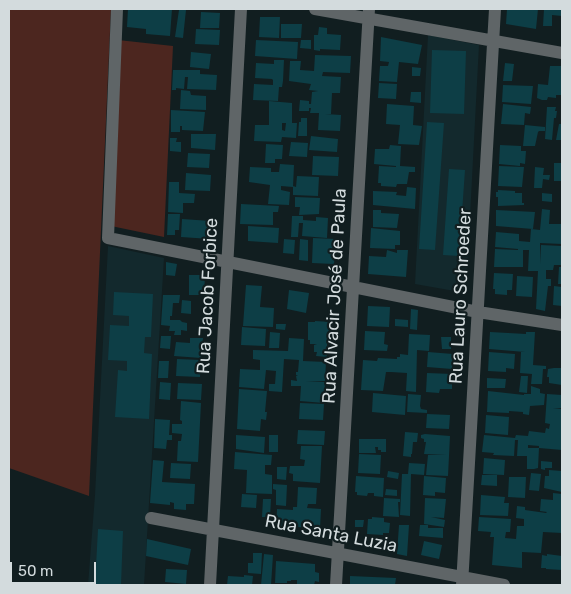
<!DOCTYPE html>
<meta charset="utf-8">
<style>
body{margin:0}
#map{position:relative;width:571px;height:594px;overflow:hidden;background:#111e20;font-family:Rubik,sans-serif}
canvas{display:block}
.frame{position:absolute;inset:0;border:10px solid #d3dbdd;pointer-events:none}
.scale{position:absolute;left:10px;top:562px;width:86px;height:22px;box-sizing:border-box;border:2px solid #d3dbdd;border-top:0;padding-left:6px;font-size:15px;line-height:18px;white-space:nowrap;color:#d3dbdd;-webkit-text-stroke:4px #111e20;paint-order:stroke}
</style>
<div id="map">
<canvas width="571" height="594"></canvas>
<div class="frame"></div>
<div class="scale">50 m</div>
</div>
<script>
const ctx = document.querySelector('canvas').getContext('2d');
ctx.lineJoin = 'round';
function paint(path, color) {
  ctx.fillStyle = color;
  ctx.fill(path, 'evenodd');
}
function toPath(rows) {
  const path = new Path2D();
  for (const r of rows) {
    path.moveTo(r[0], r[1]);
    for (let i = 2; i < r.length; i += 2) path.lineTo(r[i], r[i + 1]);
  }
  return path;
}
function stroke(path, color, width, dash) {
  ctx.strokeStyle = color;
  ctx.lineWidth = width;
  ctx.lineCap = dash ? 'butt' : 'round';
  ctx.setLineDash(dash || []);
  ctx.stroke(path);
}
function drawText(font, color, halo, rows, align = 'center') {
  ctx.font = font + ' Rubik,sans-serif';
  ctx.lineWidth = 4.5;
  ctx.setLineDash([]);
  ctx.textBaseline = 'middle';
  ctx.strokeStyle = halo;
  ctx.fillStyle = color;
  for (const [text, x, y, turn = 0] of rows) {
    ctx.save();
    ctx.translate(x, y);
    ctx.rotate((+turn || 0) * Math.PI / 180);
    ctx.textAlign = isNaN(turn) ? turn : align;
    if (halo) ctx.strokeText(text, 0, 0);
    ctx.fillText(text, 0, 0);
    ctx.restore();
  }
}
const built = toPath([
 [428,35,479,45,466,293,415,284],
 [108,246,164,258,144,585,88,585,95,495]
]);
const green = toPath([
 [9,9,111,9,89,496,9,468],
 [118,40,173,46,164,237,111,226]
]);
const building = toPath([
 [128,9,172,9,170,36,146,34,146,29,127,27],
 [507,9,538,9,536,29,506,24],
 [544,9,562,9,562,16,552,15,552,26,543,26],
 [179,10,186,10,183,38,175,37],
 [201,12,220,13,219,28,200,28],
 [260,17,280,17,279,38,259,37],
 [281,24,302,24,301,38,281,38],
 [319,27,327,28,327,34,341,35,340,50,320,49,320,51,314,50,314,35,318,35],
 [196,29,220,30,219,45,195,44],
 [381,37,422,45,418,64,399,62,397,82,379,81,380,66,388,66,389,62,380,61],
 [256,40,298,42,297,59,255,56],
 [301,40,311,40,311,49,300,48],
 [432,50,466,51,464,114,430,113],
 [191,52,211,54,209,69,190,67],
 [315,55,351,56,350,73,323,72,322,76,341,77,340,93,332,93,331,114,325,114,341,115,340,131,318,130,319,113,310,113,311,108,309,108,309,111,299,111,300,100,309,101,309,104,311,104,312,92,318,91,309,90,311,84,289,81,290,61,301,61,300,70,314,71],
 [274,60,284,60,283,81,282,87,279,87,278,101,253,100,254,84,273,85,273,80,272,79,255,78,256,63,274,64],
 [505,63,514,64,512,81,503,81],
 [550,66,562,66,562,95,556,95,556,98,548,97,547,100,542,100,537,98,538,84,548,85],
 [412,67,421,68,420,76,412,76],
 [173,70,200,70,200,74,217,75,216,90,187,89,188,77,185,77,184,89,176,88,176,90,172,90],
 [379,83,397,84,396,99,378,98],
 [503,85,533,86,531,104,502,102],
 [181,90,190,91,191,95,206,96,206,110,180,109],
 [411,92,421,92,421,103,410,102],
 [269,101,292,103,292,123,297,123,296,138,282,137,281,142,254,141,255,125,269,125],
 [282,123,286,123,285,131,282,130],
 [387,104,414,106,413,125,422,126,419,145,398,144,400,125,386,124],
 [503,104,531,107,530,114,525,113,524,125,501,124],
 [547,107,556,107,555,111,557,111,556,118,554,118,552,140,545,139],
 [171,110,205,112,203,131,182,130,182,126,180,126,180,132,171,132],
 [301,118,307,118,307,136,298,136,299,122,301,122],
 [427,122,444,123,435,250,419,249],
 [559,124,562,124,562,140,556,140],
 [525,125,545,127,545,131,539,131,538,132,535,146,523,146],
 [191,134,216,134,215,150,191,148],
 [311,136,338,139,337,152,309,150],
 [170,138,177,138,176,142,181,142,181,152,170,151],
 [291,142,308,143,307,157,289,156],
 [266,144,283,145,282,159,275,159,275,163,265,163],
 [390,145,401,146,400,166,415,167,415,172,409,172,407,184,397,184,396,187,381,186,381,183,378,183,379,166,396,167,396,166,374,164,375,149,389,149],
 [500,145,521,146,521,151,526,151,525,164,520,163,520,166,499,164],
 [188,153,210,154,209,168,187,167],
 [313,156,339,157,338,176,312,175],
 [554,163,562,163,562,181,554,181],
 [280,164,294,165,293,187,281,186,281,190,290,192,289,205,268,204,270,185,249,182,250,167,271,168,271,172,279,172],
 [499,166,524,167,522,187,498,186],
 [535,167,544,168,543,175,550,175,549,180,543,179,542,188,534,188],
 [449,169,465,170,459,256,443,255],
 [186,173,211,175,210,191,185,190],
 [297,176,319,177,318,196,293,195,293,186,296,187],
 [169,182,179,182,179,193,195,194,194,203,183,203,183,213,168,212],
 [407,187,416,188,415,209,373,205,373,191,397,192,396,195,406,196],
 [498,190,515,191,515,193,522,193,522,203,524,203,524,205,498,206,498,197,496,197,496,192,498,192],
 [542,193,552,194,552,202,542,201],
 [295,197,320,198,319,214,299,215,300,207,295,207],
 [241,204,279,206,278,212,273,212,273,225,240,224],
 [542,209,550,210,549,224,562,224,562,244,540,243,540,264,541,245,562,246,562,265,554,265,553,270,546,270,546,279,551,279,551,286,548,286,545,311,536,309,538,271,528,271,529,250,523,250,523,267,494,267,495,249,518,250,518,249,495,247,496,232,519,234,519,241,530,242,531,229,540,230],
 [373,210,381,210,381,213,399,214,397,228,373,227],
 [496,210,535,212,533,229,496,226],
 [168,214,180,214,179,230,175,230,175,235,167,235],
 [292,216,303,216,303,220,316,221,316,217,328,218,327,238,302,236,303,223,299,223,298,237,291,237],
 [182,219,211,221,210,239,181,237],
 [248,226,279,228,278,243,248,241],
 [371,228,400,231,400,245,395,245,395,249,370,248],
 [313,238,336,239,334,264,312,263],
 [284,239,295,240,294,254,283,253],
 [300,239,308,240,308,261,299,260],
 [387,250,397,253,397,250,408,250,406,277,368,274,369,256,386,257],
 [166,262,177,264,175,276,166,275],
 [559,267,562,267,562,284,558,284],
 [494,273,513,274,512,290,507,290,507,295,495,294,495,289,493,289],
 [189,275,205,275,204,295,189,295],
 [517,276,533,277,532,297,516,296],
 [246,285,262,286,260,307,274,308,273,327,243,326],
 [554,286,562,287,562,306,553,305],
 [289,290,309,293,306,313,287,309],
 [114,292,153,294,151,337,145,337,144,353,152,354,149,419,115,417,118,370,127,371,127,361,108,360,110,325,129,326,129,316,113,315],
 [163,295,180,295,179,303,173,303,172,316,170,316,170,320,180,320,182,322,187,323,187,331,181,330,181,335,174,335,175,331,169,331,170,326,161,325],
 [182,300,191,301,191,314,181,313],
 [368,306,390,307,389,327,367,326],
 [411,309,418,310,417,330,410,329],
 [395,319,408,320,408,327,395,326],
 [315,321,331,322,330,341,327,341,327,357,316,356,317,352,314,352,314,345,317,344,310,344,310,340,308,340,308,322,315,322],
 [276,324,286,324,285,330,276,329],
 [242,327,266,329,265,346,241,345],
 [365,331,385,332,384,344,388,345,387,351,364,350],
 [270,332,280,333,279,348,269,348],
 [490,332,526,334,526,332,535,332,533,365,546,366,546,369,543,369,542,384,531,384,532,374,520,373,521,352,525,352,489,349],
 [409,334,430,335,429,351,417,350,416,392,406,391,407,373,391,372,386,372,383,391,361,390,363,360,377,361,378,358,397,359,397,357,400,357,400,354,408,355],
 [161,336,171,336,170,349,160,348],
 [441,337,451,337,451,349,442,349],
 [190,338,203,338,201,358,174,356,176,342,190,343],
 [289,338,304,339,303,361,326,362,325,381,306,381,325,382,324,403,300,401,301,386,291,386,291,380,297,381,296,376,298,376,296,375,296,372,298,372,299,360,284,359,282,392,269,391,269,384,275,384,276,371,266,370,264,389,239,387,240,369,260,370,260,360,253,359,253,350,288,351],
 [428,352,453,354,452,369,427,367],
 [489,352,515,354,514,369,506,368,506,372,488,371],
 [177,359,201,360,200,377,176,376],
 [159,361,169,361,168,378,158,378],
 [554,368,562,368,562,385,549,383,549,377,547,377,548,369],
 [427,373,452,374,452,389,440,389,439,393,426,392],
 [521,376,528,376,527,393,519,392],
 [487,378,506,379,505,388,487,388],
 [160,382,171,383,170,400,159,399],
 [178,383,202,384,201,400,177,399],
 [531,386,540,389,540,393,545,394,544,405,530,406,529,415,523,414,523,412,509,411,509,413,487,412,488,391,524,395,524,394,531,394],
 [239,389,267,391,265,412,267,412,266,420,261,419,260,431,237,429],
 [373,393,406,396,405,415,372,412],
 [408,394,421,395,420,406,421,409,427,410,427,413,407,412],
 [547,394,562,395,562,408,553,408,562,409,562,450,539,448,539,446,528,445,528,448,539,448,538,468,534,469,527,469,527,456,517,456,518,440,515,440,514,456,493,455,494,453,482,452,484,435,515,438,516,435,528,436,529,431,545,433,546,428,549,429,550,424,545,423],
 [181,401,201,403,198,462,177,461,178,441,181,441,182,434,172,433,172,424,182,424,182,421,180,420],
 [300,403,324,404,323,420,299,419],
 [427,414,450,415,449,429,426,428],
 [486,415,509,417,508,435,485,433],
 [155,419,170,420,169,435,172,435,172,440,167,440,166,449,154,448],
 [298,430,325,431,324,445,297,444],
 [405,432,418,433,417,442,413,442,412,454,411,454,411,457,403,456],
 [425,434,450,436,448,476,426,475,428,455,446,455,424,454,426,442,424,442,424,439,421,438,421,435],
 [236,435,265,437,264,453,236,449],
 [269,435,278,435,278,452,269,452],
 [359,439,386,439,386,452,381,452,381,450,378,450,378,447,375,447,376,453,359,453],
 [301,446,322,446,320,483,293,481,293,474,289,473,290,466,304,466,305,460,300,459],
 [235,452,272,455,271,465,265,465,265,474,272,475,272,494,246,493,247,470,234,469],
 [359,454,381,455,380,474,358,473],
 [484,458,505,460,504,475,483,474],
 [153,460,164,461,162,482,195,484,194,504,186,504,186,510,174,509,174,503,170,502,170,505,150,503],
 [541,461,552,462,552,468,545,468,545,470,541,469],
 [171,463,191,464,190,479,170,478],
 [409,463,425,464,424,475,411,474,410,516,400,515,402,474,408,474],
 [277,467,287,467,286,480,277,479],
 [549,470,562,471,562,492,544,488,545,476,549,476],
 [388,471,399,473,398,479,387,477],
 [531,473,541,474,539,491,529,490],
 [482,475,497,475,497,486,481,485],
 [356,476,384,478,383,497,374,496,374,493,368,493,367,496,357,495,357,492,355,492],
 [424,476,446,478,445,493,435,492,435,496,423,495],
 [509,477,526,477,525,498,508,497],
 [273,484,287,485,286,506,276,505,276,490,273,489],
 [298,487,317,488,316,504,308,504,307,508,321,509,320,529,288,526,288,530,276,530,277,509,293,510,293,507,297,507],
 [386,489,397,490,397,496,385,495],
 [553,493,562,494,562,533,543,532,541,553,522,552,522,568,492,565,494,537,490,537,491,532,478,531,479,517,511,519,510,532,506,532,505,538,516,539,517,526,524,526,524,519,516,518,517,506,525,507,525,510,546,513,547,512,540,511,541,499,553,500],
 [242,494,257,495,256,508,241,507],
 [481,495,505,497,504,503,509,503,508,516,480,515],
 [384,498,400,499,400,502,398,502,399,517,383,516],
 [425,498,446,499,444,518,431,517,445,520,444,527,424,524],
 [263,499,271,499,270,517,262,517],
 [372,517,384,518,384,522,390,523,389,533,383,533,383,535,367,534,368,519,372,519],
 [355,520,364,520,363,527,355,527],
 [399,525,409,525,407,556,397,554],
 [420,525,428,525,428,528,443,528,443,538,419,536],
 [98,529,123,531,121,585,95,585],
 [147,539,191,549,188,565,146,556],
 [424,541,442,545,439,559,421,555],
 [253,553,262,553,261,574,248,573,248,563,253,563],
 [264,554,273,555,271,585,261,585],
 [547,554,562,556,562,570,546,569,546,568,541,568,542,555,547,556],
 [276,561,315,564,315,572,319,573,319,582,315,581,314,585,297,585,297,580,291,580,291,581,287,581,287,583,275,583],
 [166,569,187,570,186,584,165,582],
 [244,575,253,576,252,585,227,585,228,576,244,577],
 [350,576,396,578,395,585,350,585]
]);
const minor = toPath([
 [117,9,108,238,478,312,562,325],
 [315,9,562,53],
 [151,518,504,585],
 [210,585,241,9],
 [336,585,369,9],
 [462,585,495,9]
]);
const streetNames = [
 ["Rua Jacob Forbice",208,296,-87],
 ["Rua Alvacir José de Paula",335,296,-87],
 ["Rua Lauro Schroeder",461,296,-87],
 ["Rua Santa Luzia",331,534,11]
];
paint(built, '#13292d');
paint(green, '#4c261f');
paint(building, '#0d3e46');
stroke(minor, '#5f6567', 12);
drawText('18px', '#d3dbdd', '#111e20', streetNames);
</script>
